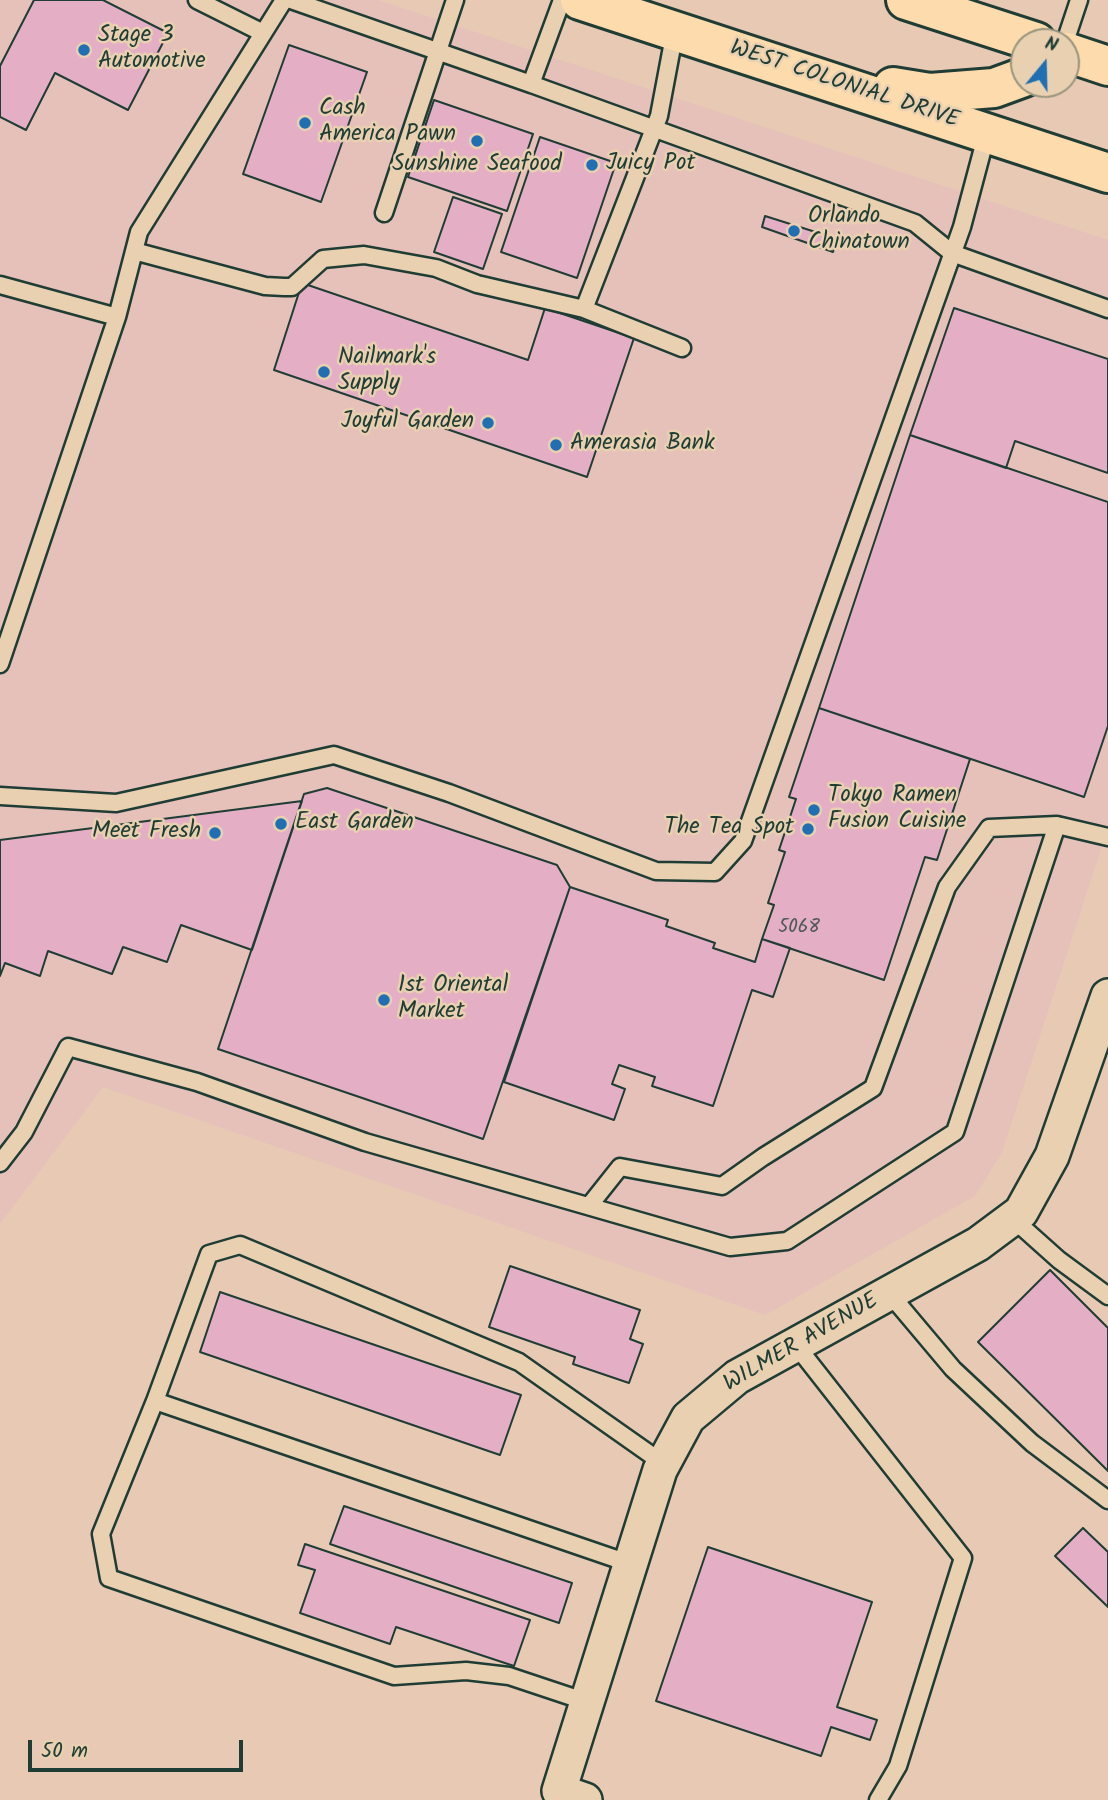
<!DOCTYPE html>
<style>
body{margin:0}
#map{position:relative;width:1108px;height:1800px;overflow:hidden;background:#e7c9b4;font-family:Kalam,sans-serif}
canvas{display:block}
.north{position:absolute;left:1010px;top:28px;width:70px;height:70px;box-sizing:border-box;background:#e8d0b0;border:2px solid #98957e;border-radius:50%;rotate:19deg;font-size:19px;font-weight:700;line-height:28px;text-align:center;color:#1f3d34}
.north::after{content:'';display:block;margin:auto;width:24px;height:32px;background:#1f6fb2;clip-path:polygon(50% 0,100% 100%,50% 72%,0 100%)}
.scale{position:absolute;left:28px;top:1740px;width:215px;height:32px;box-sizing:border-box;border:4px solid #1f3d34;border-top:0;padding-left:9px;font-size:21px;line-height:24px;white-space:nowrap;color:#1f3d34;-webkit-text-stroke:5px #e8d0b0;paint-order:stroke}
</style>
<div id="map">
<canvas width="1108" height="1800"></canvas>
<div class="north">N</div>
<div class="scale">50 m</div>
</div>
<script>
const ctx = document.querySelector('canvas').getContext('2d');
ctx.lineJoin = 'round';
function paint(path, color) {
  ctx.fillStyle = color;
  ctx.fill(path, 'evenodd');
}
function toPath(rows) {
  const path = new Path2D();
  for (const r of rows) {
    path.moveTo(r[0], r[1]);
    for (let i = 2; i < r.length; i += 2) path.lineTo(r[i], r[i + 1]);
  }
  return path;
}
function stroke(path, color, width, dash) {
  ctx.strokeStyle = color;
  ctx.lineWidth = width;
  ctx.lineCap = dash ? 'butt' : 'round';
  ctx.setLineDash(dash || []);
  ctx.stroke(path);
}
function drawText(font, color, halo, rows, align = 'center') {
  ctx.font = font + ' Kalam,sans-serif';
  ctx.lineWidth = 5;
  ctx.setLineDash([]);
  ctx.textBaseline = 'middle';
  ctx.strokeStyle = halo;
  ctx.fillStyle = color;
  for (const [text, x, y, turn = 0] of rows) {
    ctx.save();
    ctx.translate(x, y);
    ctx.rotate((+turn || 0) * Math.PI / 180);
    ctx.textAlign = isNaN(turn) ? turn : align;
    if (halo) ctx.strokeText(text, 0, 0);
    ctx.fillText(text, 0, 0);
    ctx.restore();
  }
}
const built = toPath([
 [0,0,378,0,1108,240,1108,828,1002,1152,975,1196,765,1315,103,1087,0,1224]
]);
const building = toPath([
 [34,0,103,0,168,33,128,110,55,73,26,130,0,117,0,66,34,0],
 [289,45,367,72,321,202,243,174,289,45],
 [434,100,533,134,507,211,408,177,434,100],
 [540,137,616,163,577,278,501,252,540,137],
 [453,197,502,214,483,269,434,252,453,197],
 [765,216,825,235,837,241,833,252,762,227,765,216],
 [302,283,528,360,545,308,634,338,587,477,274,370,302,283],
 [954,308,1108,359,1108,473,1015,441,1006,468,910,435,954,308],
 [910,435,1108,502,1108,726,1084,797,819,708,910,435],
 [819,708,970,759,937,860,925,857,884,980,762,939,774,905,768,903,785,852,779,850,796,799,789,797,819,708],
 [327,788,557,865,570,887,483,1139,218,1049,304,794,327,788],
 [302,801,252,950,181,925,167,962,123,947,112,974,48,951,40,976,5,963,0,976,0,840,302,801],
 [570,887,668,920,666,926,715,943,713,948,755,962,762,939,790,948,773,997,752,990,713,1106,652,1086,655,1077,619,1065,612,1084,625,1089,614,1120,504,1082,570,887],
 [510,1266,640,1310,630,1339,643,1344,629,1383,573,1364,575,1357,489,1327,510,1266],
 [1050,1270,1108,1328,1108,1471,978,1342,1050,1270],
 [220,1292,521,1395,500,1455,200,1352,220,1292],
 [344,1506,572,1583,559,1623,330,1544,344,1506],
 [1083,1528,1108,1552,1108,1607,1055,1556,1083,1528],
 [305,1544,530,1620,514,1666,396,1627,390,1644,300,1613,315,1570,298,1565,305,1544],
 [708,1547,872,1602,837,1707,877,1720,870,1740,831,1727,821,1756,656,1701,708,1547]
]);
const lane = toPath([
 [197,0,263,33],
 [291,0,531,84,562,0],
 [1065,42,1079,0],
 [531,84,915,223,952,253,1108,309],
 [384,213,455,0],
 [134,251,265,286,284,287,292,287,323,259,364,255,436,268,477,284,584,309,682,348],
 [0,285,117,317,139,232,284,0],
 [584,309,659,116,675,31],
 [0,664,117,317],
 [0,796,116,803,334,755,449,793,656,871,715,872,743,841,962,227,987,133],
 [0,1163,24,1132,68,1047,197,1082,365,1142,730,1247,787,1241,955,1132,1057,825,1108,837],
 [589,1206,620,1167,722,1186,763,1157,873,1088,947,887,989,828,1057,825],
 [1012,1218,1059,1260,1108,1296],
 [889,1293,953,1369,1032,1443,1108,1500],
 [795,1344,963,1558,898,1766,878,1800],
 [155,1401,101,1534,109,1578,394,1676,466,1671,509,1676,587,1702],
 [631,1564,155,1401,209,1254,240,1245,519,1362,664,1464]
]);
const street = toPath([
 [585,1800,559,1791,660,1470,688,1418,737,1377,978,1244,1021,1212,1052,1156,1108,996]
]);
const highway = toPath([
 [580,0,1108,173],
 [906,0,1036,42],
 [1066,52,1108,66],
 [893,87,930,93,994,88,1024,77]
]);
const markers = [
 [84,50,7,"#1f6fb2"],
 [305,123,7,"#1f6fb2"],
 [477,141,7,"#1f6fb2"],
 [592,165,7,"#1f6fb2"],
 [794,231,7,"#1f6fb2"],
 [324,372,7,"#1f6fb2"],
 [488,423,7,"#1f6fb2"],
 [556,445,7,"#1f6fb2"],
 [814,810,7,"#1f6fb2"],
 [281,824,7,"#1f6fb2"],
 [808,829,7,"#1f6fb2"],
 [215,833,7,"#1f6fb2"],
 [384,1000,7,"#1f6fb2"]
];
const numberNames = [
 ["5068",799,929]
];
const poiNames = [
 ["Stage 3",98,37],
 ["Automotive",98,63],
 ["Cash",319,110],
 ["America Pawn",319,136],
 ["Juicy Pot",606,165],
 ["Sunshine Seafood",477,166,"center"],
 ["Orlando",808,218],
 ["Chinatown",808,244],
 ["Nailmark's",338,359],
 ["Supply",338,385],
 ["Joyful Garden",474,423,"right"],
 ["Amerasia Bank",570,445],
 ["Tokyo Ramen",828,797],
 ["Fusion Cuisine",828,823],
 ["East Garden",295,824],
 ["The Tea Spot",794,829,"right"],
 ["Meet Fresh",201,833,"right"],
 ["1st Oriental",398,987],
 ["Market",398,1013]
];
const streetNames = [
 ["WEST COLONIAL DRIVE",844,86,18],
 ["WILMER AVENUE",802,1344,-30]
];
paint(built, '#e6c1b9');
paint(building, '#e4aec5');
stroke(building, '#1f3d34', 2);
stroke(lane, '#1f3d34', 21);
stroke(street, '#1f3d34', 38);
stroke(highway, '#1f3d34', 44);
stroke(lane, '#e8d0b0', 16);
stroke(street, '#e8d0b0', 33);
stroke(highway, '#fedbac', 38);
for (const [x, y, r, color] of markers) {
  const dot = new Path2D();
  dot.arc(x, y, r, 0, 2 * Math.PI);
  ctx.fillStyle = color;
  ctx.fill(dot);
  stroke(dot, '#e8d0b0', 2.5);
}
drawText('19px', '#505958', null, numberNames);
drawText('23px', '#1f3d34', '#e8d0b0', poiNames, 'left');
drawText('23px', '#1f3d34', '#e8d0b0', streetNames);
</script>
